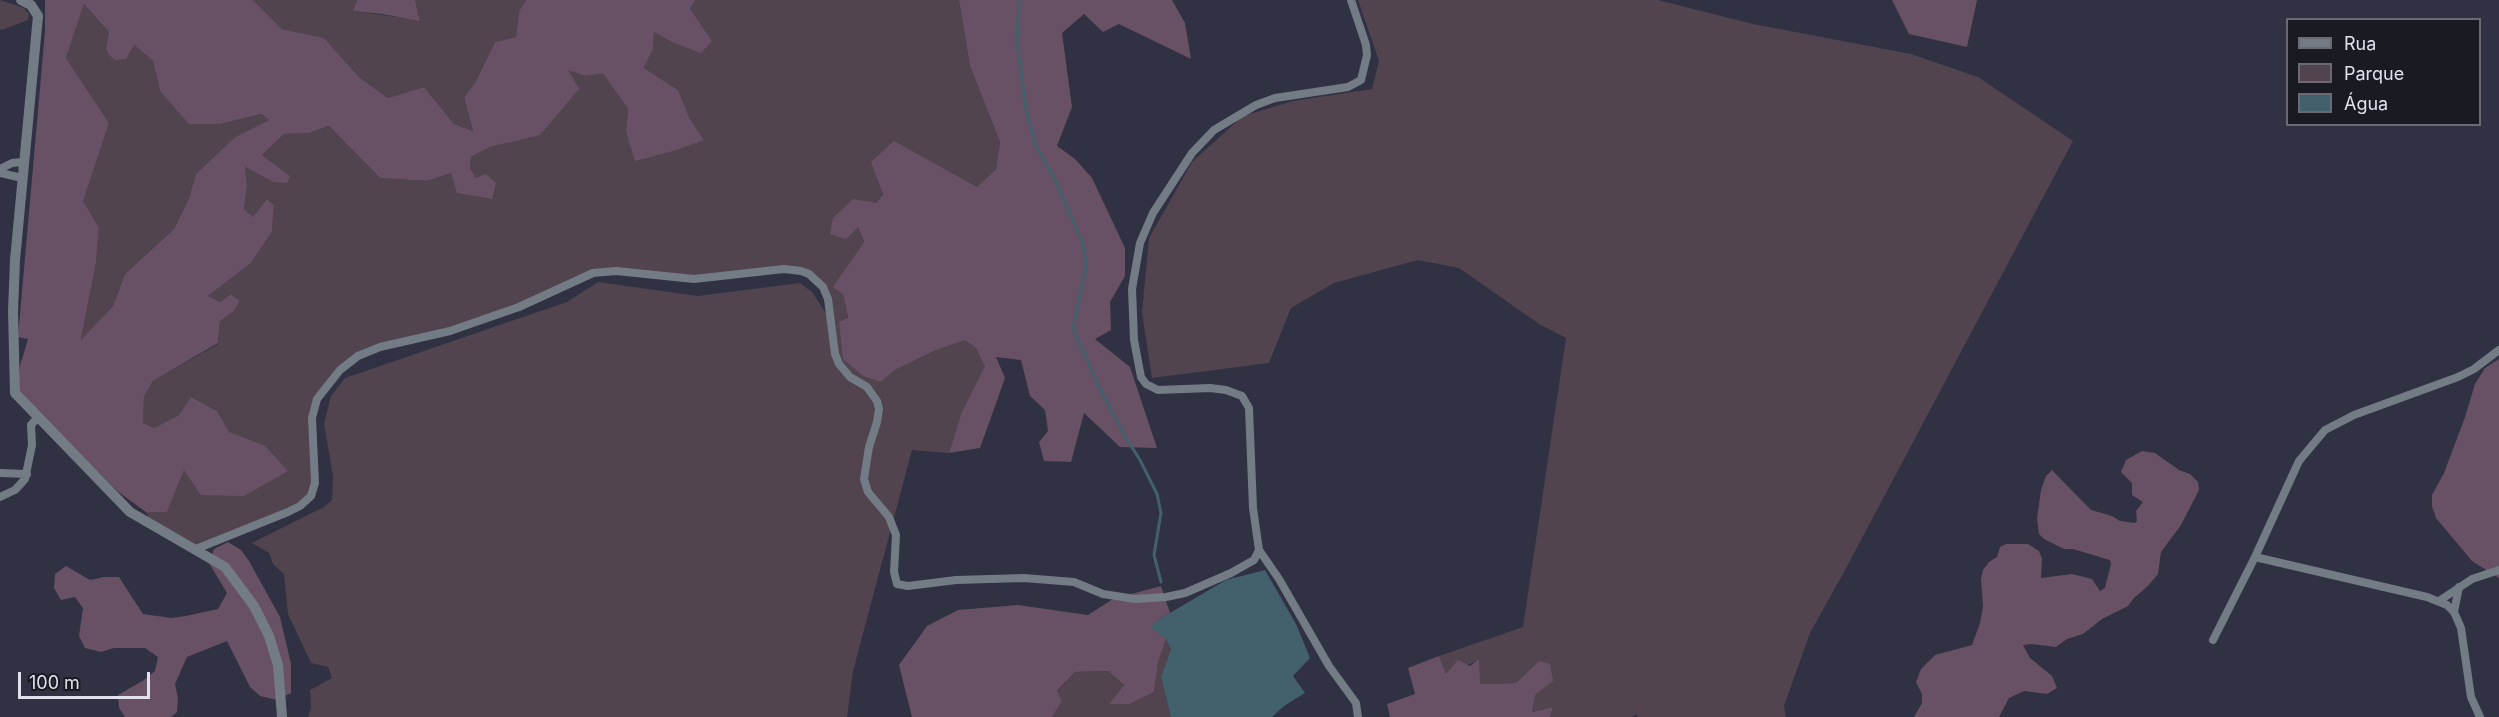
<!DOCTYPE html>
<meta charset="utf-8">
<style>
body{margin:0}
#map{position:relative;width:2499px;height:717px;overflow:hidden;background:#303143;font-family:Inter,sans-serif}
canvas{display:block}
.legend{position:absolute;left:2286px;top:18px;width:195px;height:108px;box-sizing:border-box;background:#191a22;border:2px solid #696a73;margin:0;padding:8px 10px;list-style:none;font-size:18px;color:#e0e1ed}
.legend li{display:flex;align-items:center;gap:12px;height:30px}
.legend b{width:30px;border:2px solid #696a73}
.scale{position:absolute;left:18px;top:672px;width:132px;height:27px;box-sizing:border-box;border:3px solid #e0e1ed;border-top:0;padding-left:8px;font-size:18px;line-height:21px;white-space:nowrap;color:#e0e1ed;-webkit-text-stroke:4px #191a22;paint-order:stroke}
</style>
<div id="map">
<canvas width="2499" height="717"></canvas>
<ul class="legend">
<li><b style="height:8px;background:#737b85"></b>Rua</li>
<li><b style="height:16px;background:#51444e"></b>Parque</li>
<li><b style="height:16px;background:#43606d"></b>Água</li>
</ul>
<div class="scale">100 m</div>
</div>
<script>
const ctx = document.querySelector('canvas').getContext('2d');
ctx.lineJoin = 'round';
function paint(path, color) {
  ctx.fillStyle = color;
  ctx.fill(path, 'evenodd');
}
function toPath(rows) {
  const path = new Path2D();
  for (const r of rows) {
    path.moveTo(r[0], r[1]);
    for (let i = 2; i < r.length; i += 2) path.lineTo(r[i], r[i + 1]);
  }
  return path;
}
function stroke(path, color, width, dash) {
  ctx.strokeStyle = color;
  ctx.lineWidth = width;
  ctx.lineCap = dash ? 'butt' : 'round';
  ctx.setLineDash(dash || []);
  ctx.stroke(path);
}
const green = toPath([
 [0,0,24,8,29,14,28,20,2,30,0,29],
 [253,0,357,0,353,11,420,20,415,0,526,0,519,11,516,37,495,42,475,83,464,97,473,131,454,124,424,87,388,98,359,77,324,38,282,29],
 [695,0,959,0,970,66,1000,142,996,169,977,187,883,193,858,227,864,242,853,258,843,294,848,319,881,382,895,370,934,351,965,340,976,348,986,366,961,414,949,453,912,450,853,671,847,717,308,717,311,708,310,690,332,678,328,667,311,663,288,614,284,574,273,564,269,553,252,543,324,507,332,500,333,476,324,424,331,396,345,378,567,302,598,282,698,296,800,283,812,292,831,321,823,287,802,271,725,277,607,271,519,307,358,356,328,384,312,418,315,483,300,506,196,549,152,525,146,512,167,512,184,469,264,445,228,432,217,411,191,397,179,415,154,428,143,423,144,397,153,381,218,344,220,321,234,311,240,301,231,294,220,302,208,296,251,263,272,232,274,205,268,199,252,218,244,209,247,186,245,167,273,182,290,176,262,155,284,134,309,133,329,126,380,178,427,181,451,173,455,183,476,178,470,168,471,157,490,147,540,134,567,69,586,76,603,72,628,109,626,131,704,140,690,119,678,90,644,68,653,49,654,31,672,42,711,42,690,9],
 [1358,0,1658,0,1753,24,1911,54,1978,77,2073,141,1844,572,1810,633,1784,706,1786,717,1637,717,1637,714,1632,717,1550,717,1553,707,1532,712,1539,661,1516,683,1479,684,1479,660,1446,674,1439,656,1523,627,1566,338,1539,324,1459,268,1418,260,1334,283,1291,308,1269,363,1152,378,1142,313,1149,238,1192,162,1243,116,1293,101,1372,89,1379,61],
 [84,4,109,32,106,47,134,45,153,61,160,91,220,124,263,114,269,120,235,137,196,174,189,198,174,229,125,274,113,306,81,341,96,263,99,228,82,201,109,123,66,58],
 [1166,639,1171,649,1161,677,1171,717,1052,717,1062,701,1057,692,1075,672,1108,671,1124,685,1109,704,1154,692,1158,663]
]);
const forest = toPath([
 [45,0,253,0,282,29,324,38,359,77,388,98,424,87,454,124,473,131,464,97,475,83,495,42,516,37,519,11,526,0,695,0,690,9,712,41,701,53,672,42,654,32,653,49,644,68,678,90,690,119,704,140,673,151,635,161,626,131,628,109,603,73,586,76,568,70,579,89,540,135,490,147,471,157,470,168,476,178,486,174,496,183,492,199,457,193,451,173,427,181,380,178,329,126,309,133,284,134,262,155,290,176,287,183,273,182,245,167,247,186,244,209,253,217,267,199,274,205,272,232,251,263,208,296,220,302,231,294,240,301,234,311,220,321,218,343,153,381,144,397,143,423,154,428,179,415,191,397,217,411,229,432,264,445,288,471,244,496,201,495,184,470,167,512,146,512,117,491,18,391,20,366,28,339,18,337,45,31],
 [84,4,109,32,106,48,109,55,115,60,126,59,134,45,153,61,160,91,189,124,220,124,262,114,269,120,235,137,196,174,189,198,174,229,125,274,113,306,81,340,96,263,99,228,83,201,109,123,66,58],
 [357,0,415,0,420,21,382,14,353,11],
 [959,0,1172,0,1185,23,1191,59,1119,24,1103,32,1084,14,1062,33,1072,107,1057,146,1075,159,1092,178,1125,248,1125,276,1110,302,1111,330,1095,339,1130,367,1157,448,1120,447,1084,413,1071,462,1044,461,1039,442,1048,431,1045,410,1030,396,1021,360,996,357,1005,378,980,448,949,453,961,414,985,366,976,348,965,340,934,351,895,370,881,382,863,376,843,359,839,322,848,318,843,294,833,287,864,242,858,227,846,239,830,234,833,218,853,199,876,203,883,194,871,162,894,141,977,187,996,169,1000,142,970,66],
 [1892,0,1977,0,1967,47,1909,34],
 [2499,359,2499,578,2472,561,2436,518,2432,506,2432,495,2444,473,2465,417,2475,384,2485,368],
 [2142,451,2155,453,2179,470,2190,474,2198,482,2199,490,2181,525,2161,552,2158,574,2148,586,2134,598,2128,606,2102,619,2083,634,2067,639,2056,647,2031,644,2023,645,2030,658,2052,676,2057,688,2047,694,2024,691,2009,698,1999,717,1914,717,1922,703,1922,694,1916,682,1921,669,1935,655,1972,645,1980,623,1983,606,1981,579,1983,570,1989,562,1997,557,2000,547,2006,544,2028,544,2039,551,2042,559,2041,578,2072,574,2092,579,2100,591,2105,588,2111,564,2110,560,2073,549,2064,549,2044,539,2039,534,2037,519,2041,490,2046,476,2052,470,2091,510,2112,516,2120,521,2135,523,2137,521,2136,511,2143,502,2132,495,2132,483,2121,472,2126,460],
 [228,542,241,550,249,561,280,617,291,664,291,693,277,700,260,696,250,687,227,641,187,657,175,684,178,698,177,712,171,717,125,717,119,708,118,695,144,680,155,671,158,657,145,648,114,648,101,652,85,648,79,636,83,608,75,597,61,600,54,588,55,574,66,566,90,580,104,577,119,577,143,614,171,618,186,616,218,609,227,593,209,563,214,549],
 [1161,586,1170,613,1158,620,1166,639,1158,663,1154,692,1129,704,1109,704,1124,685,1108,671,1075,672,1057,691,1062,701,1052,717,912,717,899,665,927,626,958,610,1018,605,1088,615,1113,599],
 [1439,656,1446,674,1458,660,1470,666,1479,659,1480,684,1516,683,1539,661,1550,664,1553,681,1535,695,1532,712,1553,707,1550,717,1390,717,1387,704,1415,694,1408,668]
]);
const water = toPath([
 [1265,570,1296,624,1310,658,1293,676,1305,693,1284,706,1272,717,1171,717,1161,677,1171,649,1166,639,1151,628,1158,620,1226,580]
]);
const stream = toPath([
 [1019,0,1017,42,1026,110,1036,146,1055,180,1083,244,1086,265,1073,329,1099,387,1123,433,1140,460,1157,494,1161,513,1154,555,1161,582]
]);
const minor = toPath([
 [0,169,12,163,23,162],
 [0,173,22,178],
 [0,473,27,474],
 [0,497,15,490,25,479,32,445,31,425,38,417],
 [196,549,288,512,300,506,311,496,315,483,312,418,317,399,340,370,358,356,380,347,450,331,519,307,593,273,616,271,694,279,784,269,801,271,809,274,823,287,828,299,835,354,839,364,850,377,867,387,877,401,879,409,877,422,869,447,864,479,868,492,889,517,896,535,894,572,897,584,908,586,956,580,1024,578,1074,582,1103,594,1135,599,1166,597,1185,593,1231,573,1254,560,1259,550,1253,508,1249,408,1242,396,1226,390,1210,388,1158,390,1146,384,1141,377,1134,340,1132,289,1140,243,1153,213,1192,153,1214,130,1256,105,1275,98,1348,87,1361,80,1367,55,1366,45,1351,0],
 [1259,550,1279,579,1329,666,1356,703,1358,717],
 [2255,557,2427,597,2447,605,2454,612,2461,628,2471,697,2480,717],
 [2439,601,2472,579,2499,570],
 [2454,612,2459,587],
 [2213,640,2255,557,2299,461,2325,430,2354,415,2458,377,2474,369,2499,350]
]);
const tertiary = toPath([
 [21,0,31,5,38,16,15,260,13,311,15,393,130,512,225,567,254,606,269,636,278,665,282,717]
]);
paint(green, '#51444e');
paint(forest, '#685164');
paint(water, '#43606d');
stroke(stream, '#43606d', 3);
stroke(minor, '#737b85', 8);
stroke(tertiary, '#737b85', 10);
</script>
